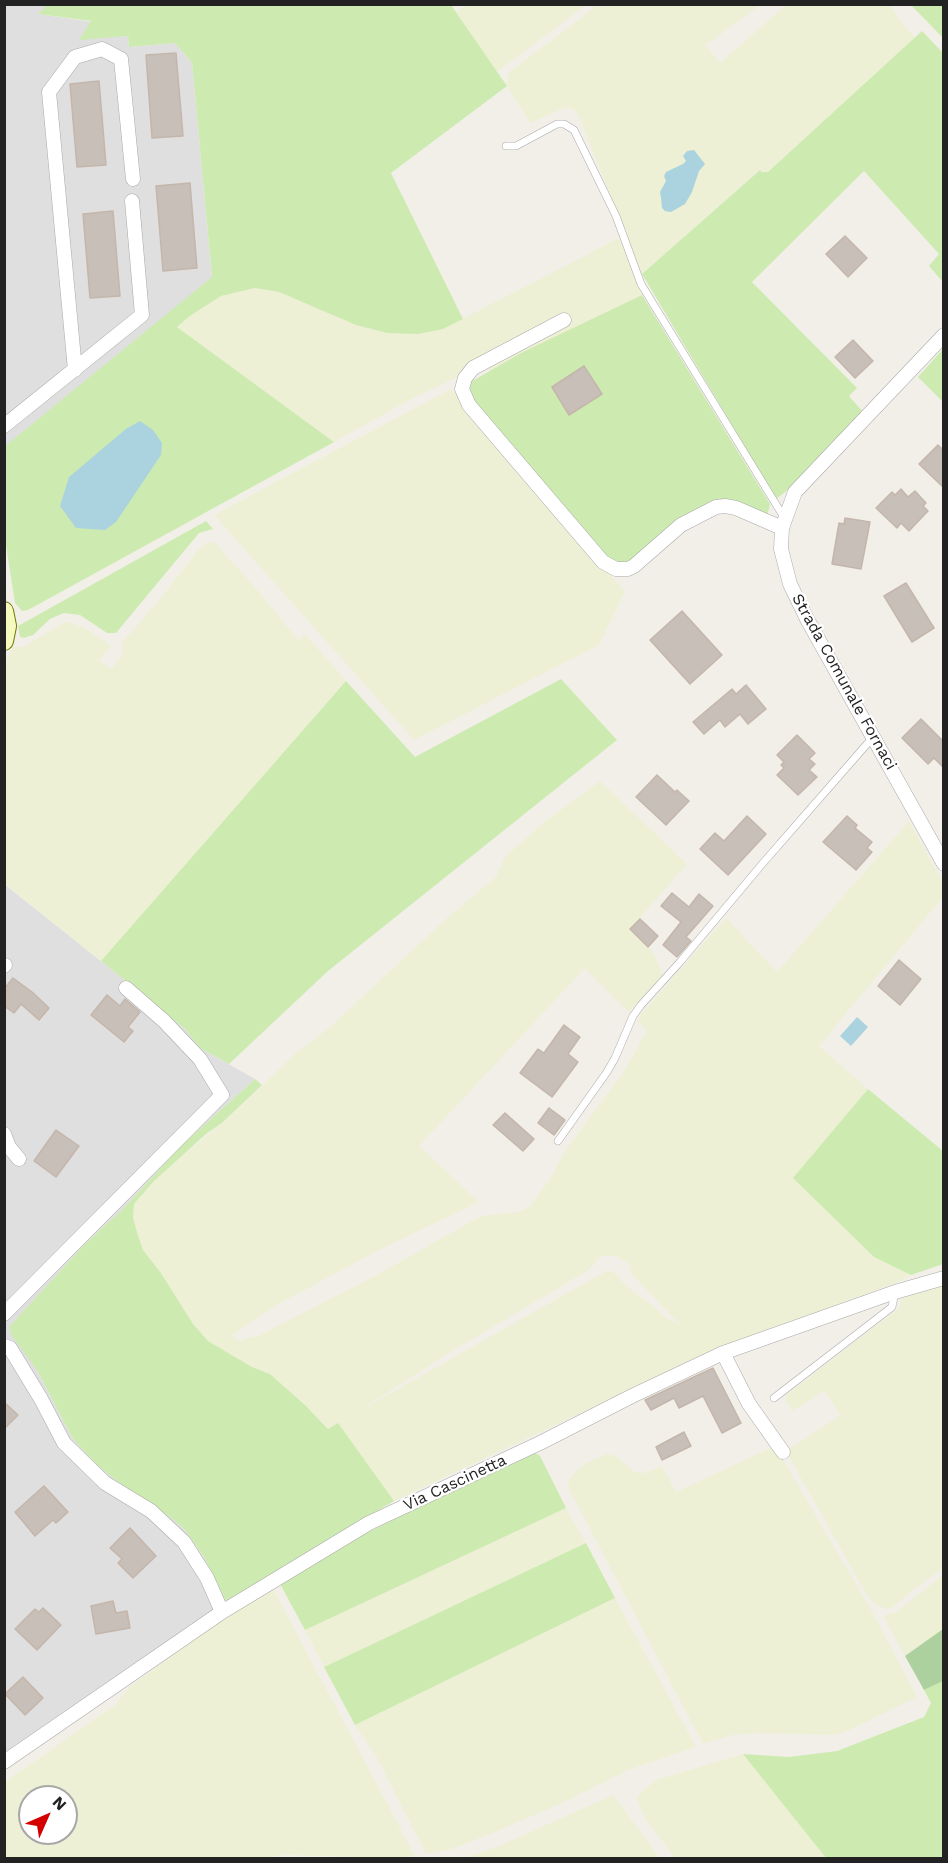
<!DOCTYPE html>
<style>
body{margin:0}
#map{position:relative;width:948px;height:1863px;overflow:hidden;background:#f2efe9;font-family:"Work Sans",sans-serif}
canvas{display:block}
.frame{position:absolute;inset:0;border:6px solid #222;pointer-events:none}
.north{position:absolute;left:18px;top:1785px;width:60px;height:60px;box-sizing:border-box;background:#fff;border:2px solid #a7a7a7;border-radius:50%;rotate:45deg;font-size:16px;font-weight:700;line-height:24px;text-align:center;color:#222}
.north::after{content:'';display:block;margin:auto;width:21px;height:27px;background:#d40000;clip-path:polygon(50% 0,100% 100%,50% 72%,0 100%)}
</style>
<div id="map">
<canvas width="948" height="1863"></canvas>
<div class="frame"></div>
<div class="north">N</div>
</div>
<script>
const ctx = document.querySelector('canvas').getContext('2d');
ctx.lineJoin = 'round';
function paint(path, color) {
  ctx.fillStyle = color;
  ctx.fill(path, 'evenodd');
}
function toPath(rows) {
  const path = new Path2D();
  for (const r of rows) {
    path.moveTo(r[0], r[1]);
    for (let i = 2; i < r.length; i += 2) path.lineTo(r[i], r[i + 1]);
  }
  return path;
}
function stroke(path, color, width, dash) {
  ctx.strokeStyle = color;
  ctx.lineWidth = width;
  ctx.lineCap = dash ? 'butt' : 'round';
  ctx.setLineDash(dash || []);
  ctx.stroke(path);
}
function drawText(font, color, halo, rows, align = 'center') {
  ctx.font = font + ' "Work Sans",sans-serif';
  ctx.lineWidth = 4.5;
  ctx.setLineDash([]);
  ctx.textBaseline = 'middle';
  ctx.strokeStyle = halo;
  ctx.fillStyle = color;
  for (const [text, x, y, turn = 0] of rows) {
    ctx.save();
    ctx.translate(x, y);
    ctx.rotate((+turn || 0) * Math.PI / 180);
    ctx.textAlign = isNaN(turn) ? turn : align;
    if (halo) ctx.strokeText(text, 0, 0);
    ctx.fillText(text, 0, 0);
    ctx.restore();
  }
}
const residential = toPath([
 [5,5,48,5,39,14,92,22,80,39,128,36,129,47,175,43,192,63,212,278,5,447],
 [4,884,155,1004,185,1029,200,1048,255,1079,181,1146,123,1209,85,1244,9,1328,37,1370,73,1439,97,1465,118,1482,174,1520,185,1530,204,1557,226,1601,4,1755]
]);
const farmland = toPath([
 [466,5,586,5,497,72,456,12],
 [596,5,760,5,706,45,720,63,786,5,890,5,902,23,915,38,768,172,759,170,642,274,577,112,571,108,564,108,530,123,507,86,508,75,512,70,580,19],
 [619,238,642,295,490,370,483,358,462,375,411,399,334,442,177,327,190,316,221,296,255,288,279,292,371,330,443,329],
 [451,389,625,592,599,645,414,740,214,515],
 [214,542,254,586,299,641,305,634,346,681,101,961,5,884,4,662,14,647,24,647,63,623,70,622,88,630,111,646,99,660,111,669,121,657,123,653,121,644,161,598,199,549,207,543],
 [600,781,687,864,630,929,653,952,663,975,629,1012,585,968,419,1146,479,1202,377,1251,275,1306,242,1328,232,1336,241,1341,247,1338,258,1336,373,1277,481,1216,519,1212,530,1206,550,1179,567,1148,623,1073,647,1031,638,1021,641,1014,726,918,777,972,909,821,943,883,943,897,819,1046,868,1089,794,1178,874,1257,911,1275,900,1281,708,1353,394,1501,338,1424,329,1429,305,1405,270,1374,252,1367,208,1341,193,1324,161,1273,143,1250,133,1218,134,1204,154,1181,176,1160,223,1123,295,1054,330,1027,447,918,496,877,505,857,543,823],
 [610,1255,618,1257,632,1266,629,1271,679,1324,666,1318,655,1307,626,1286,616,1274,608,1270,354,1414,452,1351,572,1280,588,1270,601,1256],
 [943,1282,943,1568,913,1590,893,1607,886,1609,873,1603,861,1585,786,1451,841,1415,824,1391,793,1411,786,1401,786,1395,899,1308,902,1295],
 [775,1446,870,1608,917,1697,848,1731,833,1735,757,1733,732,1735,703,1744,568,1487,569,1478,586,1463,607,1454,616,1456,634,1472,644,1473,662,1466,676,1492],
 [566,1508,586,1543,324,1667,305,1630],
 [943,1575,943,1629,905,1656,883,1616,896,1612],
 [272,1587,415,1856,392,1858,285,1855,265,1858,5,1858,5,1782,115,1705,128,1688,224,1618],
 [30,1797,66,1797,66,1833,30,1833],
 [615,1598,696,1747,628,1770,560,1804,495,1832,452,1849,426,1854,376,1756,355,1725],
 [743,1754,766,1782,826,1858,675,1858,644,1817,637,1798,641,1792,656,1780],
 [613,1795,660,1858,465,1858,499,1846]
]);
const grass = toPath([
 [48,4,451,5,507,86,391,173,463,319,443,329,418,334,387,333,356,325,279,292,255,288,221,296,190,316,177,327,334,442,28,610,22,611,15,603,5,539,4,447,212,277,192,63,175,43,129,47,128,36,79,40,91,21,38,14],
 [911,5,943,5,943,38],
 [922,31,943,53,943,282,929,266,939,254,864,171,752,282,857,388,849,396,864,413,789,489,776,499,642,274,760,170,762,172,768,172],
 [642,295,770,504,767,517,730,500,630,563,613,564,470,399,469,383,521,353],
 [943,349,943,402,918,377],
 [206,521,213,529,199,533,116,633,107,633,80,615,64,613,50,619,33,635,24,638,20,637,18,626],
 [561,679,617,740,328,971,229,1064,200,1048,185,1029,101,961,346,681,415,757],
 [255,1079,262,1085,222,1123,206,1134,154,1181,134,1204,133,1218,137,1232,143,1250,161,1273,193,1324,208,1341,252,1367,270,1374,305,1405,328,1429,338,1423,394,1501,226,1601,204,1557,185,1530,174,1520,118,1482,97,1465,73,1439,37,1370,12,1336,9,1327,85,1244,123,1209,181,1146],
 [868,1089,943,1151,943,1264,911,1275,874,1257,793,1178],
 [535,1453,540,1456,566,1508,305,1630,279,1582,324,1555,392,1520],
 [586,1543,615,1598,355,1725,324,1667],
 [943,1681,943,1858,826,1858,743,1754,789,1757,837,1751,924,1717,931,1703,924,1690]
]);
const forest = toPath([
 [943,1629,943,1681,924,1690,905,1656]
]);
const water = toPath([
 [694,150,705,164,699,171,692,192,685,204,671,212,665,211,662,208,661,198,660,192,666,181,664,176,666,172,683,164,686,161,683,156,687,151],
 [140,421,153,430,162,443,161,455,116,522,105,530,76,528,60,506,69,477,126,429],
 [857,1017,868,1027,851,1046,840,1036]
]);
const building = toPath([
 [176,53,183,136,152,138,146,55,176,53],
 [99,81,106,165,77,167,70,84,99,81],
 [190,183,197,268,163,271,156,186,190,183],
 [113,211,120,296,90,298,83,214,113,211],
 [845,236,867,258,848,277,826,254,845,236],
 [853,340,873,361,855,378,835,357,853,340],
 [584,366,602,394,569,415,552,387,584,366],
 [938,445,944,451,944,488,919,464,938,445],
 [901,489,908,497,915,491,926,503,923,506,928,511,909,531,901,523,897,528,876,508,892,492,895,495,901,489],
 [845,518,870,522,861,569,832,564,839,523,844,524,845,518],
 [906,583,934,628,912,642,884,596,906,583],
 [682,611,722,655,690,684,650,640,682,611],
 [746,685,766,709,748,724,740,714,725,727,720,720,704,734,693,722,732,689,736,694,746,685],
 [921,719,944,742,944,768,934,758,928,764,902,738,921,719],
 [797,735,815,753,809,759,815,764,809,770,817,777,798,795,777,775,784,768,781,765,784,762,777,755,797,735],
 [657,775,675,792,677,790,689,801,666,825,636,797,657,775],
 [747,816,766,834,728,875,700,849,715,833,724,841,747,816],
 [847,816,857,825,855,828,872,842,867,848,872,852,856,870,823,842,847,816],
 [672,893,689,907,699,894,713,906,686,937,691,941,677,957,663,945,681,922,661,906,672,893],
 [640,919,658,936,648,947,630,929,640,919],
 [899,960,921,979,900,1005,878,986,899,960],
 [13,978,32,992,49,1008,39,1020,21,1004,14,1013,4,1006,4,989,13,978],
 [107,995,120,1006,125,999,140,1012,128,1027,133,1031,124,1042,91,1015,107,995],
 [564,1025,580,1037,568,1054,578,1062,552,1097,520,1073,538,1049,544,1053,564,1025],
 [549,1108,565,1120,554,1135,538,1123,549,1108],
 [505,1113,534,1139,523,1151,493,1125,505,1113],
 [56,1130,79,1146,56,1177,34,1161,56,1130],
 [713,1368,741,1423,722,1433,703,1396,679,1408,674,1398,651,1410,645,1400,713,1368],
 [4,1402,18,1415,4,1429,4,1402],
 [684,1432,691,1446,662,1460,656,1447,684,1432],
 [44,1486,68,1512,56,1523,53,1520,35,1536,15,1512,44,1486],
 [130,1528,156,1556,133,1578,118,1563,122,1559,110,1548,130,1528],
 [113,1601,116,1613,127,1611,130,1628,96,1634,91,1606,113,1601],
 [43,1608,61,1625,37,1650,15,1629,35,1609,39,1612,43,1608],
 [23,1677,43,1698,25,1715,5,1694,23,1677]
]);
const lane = toPath([
 [506,146,516,146,557,124,564,124,574,130,616,216,641,284,785,519],
 [558,1141,607,1072,615,1058,633,1016,641,1005,680,962,763,863,874,736],
 [774,1398,892,1307,895,1292]
]);
const street = toPath([
 [564,320,473,368,465,378,462,389,469,405,603,562,616,569,628,569,634,566,681,525,716,507,725,506,736,508,782,528],
 [944,335,795,492,782,528,781,549,790,584,807,619,944,864],
 [75,370,49,92,75,57,102,49,121,59,133,179],
 [4,426,142,315,132,201],
 [4,966,5,965],
 [4,1134,9,1147,19,1159],
 [4,1314,222,1095,200,1059,164,1021,126,988],
 [4,1346,10,1348,41,1399,64,1443,105,1483,151,1511,184,1542,207,1578,222,1612],
 [723,1353,749,1404,783,1452],
 [4,1762,222,1612,369,1523,540,1443,632,1396,723,1353,895,1292,944,1278]
]);
const secondary = toPath([
 [4,611,7,626,4,641]
]);
const streetNames = [
 ["Strada Comunale Fornaci",844,682,61],
 ["Via Cascinetta",455,1483,-25]
];
paint(residential, '#e0dfdf');
paint(farmland, '#eef0d5');
paint(grass, '#cdebb0');
paint(forest, '#add19e');
paint(water, '#aad3df');
paint(building, '#c7bfb8');
stroke(building, '#c4b6ab', 1.5);
stroke(lane, '#a9a9a9', 8);
stroke(street, '#a9a9a9', 15);
stroke(secondary, '#707d05', 20);
stroke(lane, '#fff', 7);
stroke(street, '#fff', 14);
stroke(secondary, '#f7fabf', 18);
drawText('16px', '#222', '#fff', streetNames);
</script>
